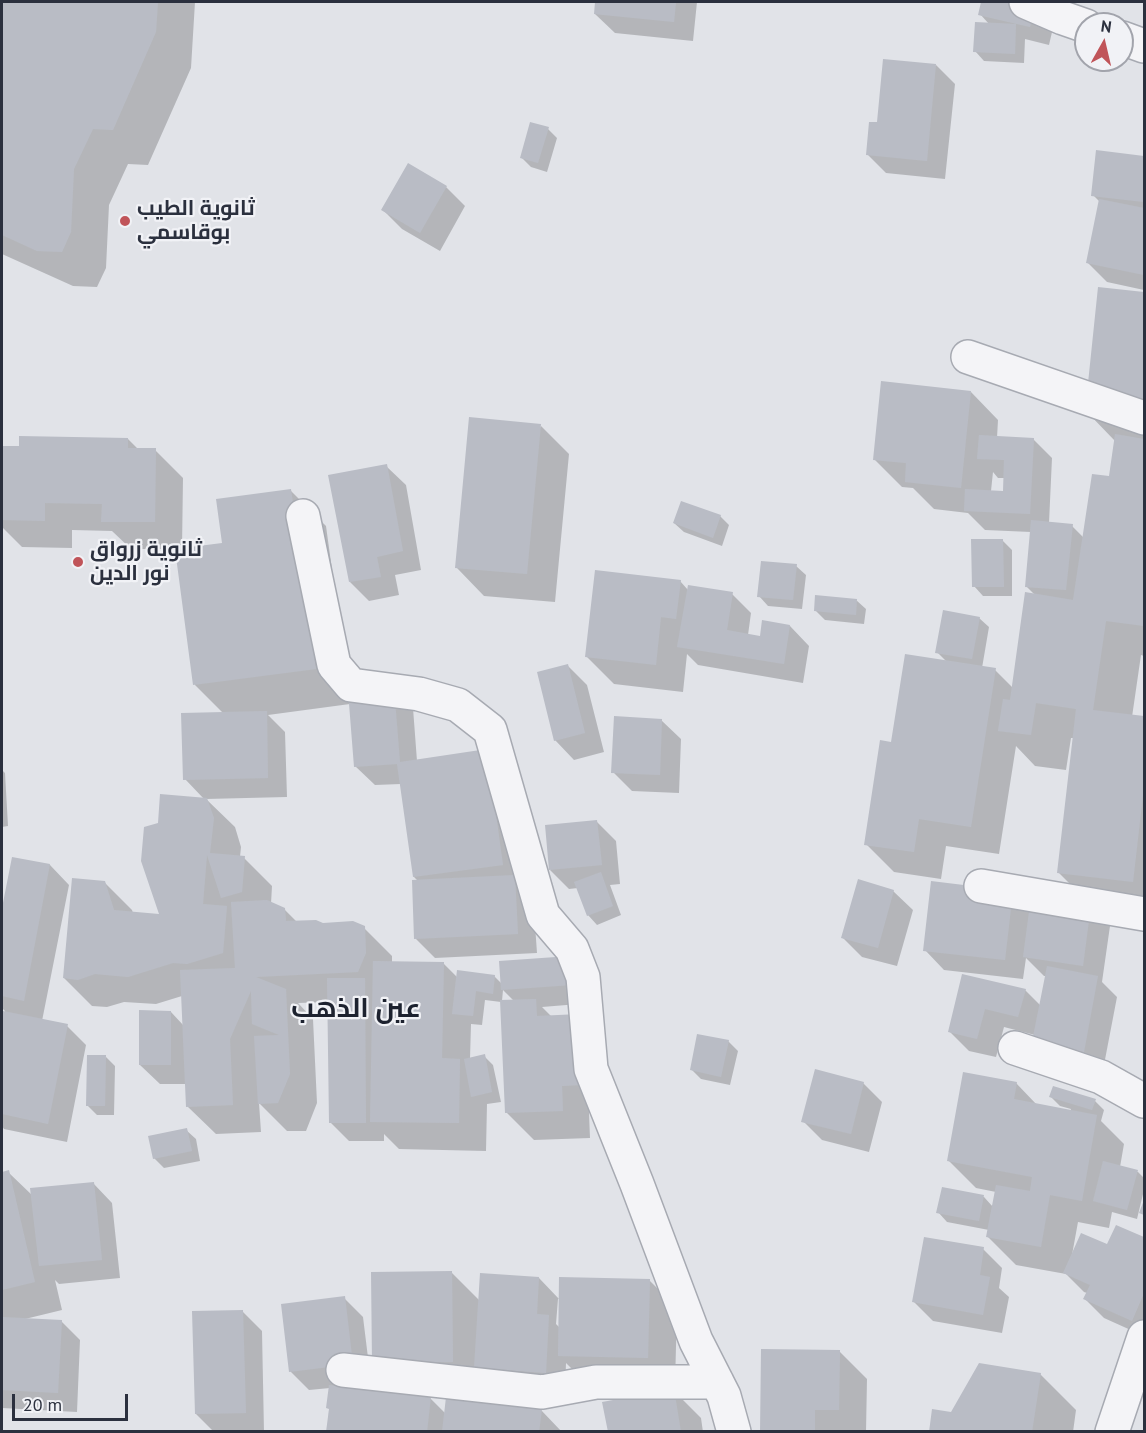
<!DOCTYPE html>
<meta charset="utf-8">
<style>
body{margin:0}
#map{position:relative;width:1146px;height:1433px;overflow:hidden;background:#e1e3e8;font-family:"PT Sans",sans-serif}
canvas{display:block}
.frame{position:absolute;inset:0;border:3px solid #2b303e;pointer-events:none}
.north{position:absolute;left:1074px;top:12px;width:60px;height:60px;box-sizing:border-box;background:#f1f2f6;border:2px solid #a2a4ac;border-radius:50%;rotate:8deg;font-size:16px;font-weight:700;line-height:24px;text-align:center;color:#2b303e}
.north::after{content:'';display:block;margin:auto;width:21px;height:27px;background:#c05459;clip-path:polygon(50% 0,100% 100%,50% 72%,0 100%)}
.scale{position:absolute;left:12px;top:1394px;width:116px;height:27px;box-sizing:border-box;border:3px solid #2b303e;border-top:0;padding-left:8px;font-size:18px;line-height:21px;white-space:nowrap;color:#2b303e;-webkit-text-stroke:4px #f1f2f6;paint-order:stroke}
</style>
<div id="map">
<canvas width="1146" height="1433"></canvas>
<div class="frame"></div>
<div class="north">N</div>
<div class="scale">20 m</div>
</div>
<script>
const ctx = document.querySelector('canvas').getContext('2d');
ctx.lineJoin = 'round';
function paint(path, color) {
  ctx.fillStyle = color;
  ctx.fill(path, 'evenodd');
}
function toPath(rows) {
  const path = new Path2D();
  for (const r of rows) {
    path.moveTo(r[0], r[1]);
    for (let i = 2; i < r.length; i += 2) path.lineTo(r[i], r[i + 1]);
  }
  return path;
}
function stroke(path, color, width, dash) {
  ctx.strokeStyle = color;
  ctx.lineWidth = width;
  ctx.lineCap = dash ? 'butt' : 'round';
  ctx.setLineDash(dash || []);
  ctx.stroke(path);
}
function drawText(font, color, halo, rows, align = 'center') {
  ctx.font = font + ' "PT Sans",Cairo,sans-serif';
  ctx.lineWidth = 4.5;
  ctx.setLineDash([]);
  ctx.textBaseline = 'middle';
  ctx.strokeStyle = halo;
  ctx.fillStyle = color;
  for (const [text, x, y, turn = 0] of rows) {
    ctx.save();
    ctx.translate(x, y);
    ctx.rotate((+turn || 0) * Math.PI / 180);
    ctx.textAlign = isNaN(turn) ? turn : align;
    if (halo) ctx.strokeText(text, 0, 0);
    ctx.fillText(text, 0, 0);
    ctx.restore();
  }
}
const shadow = toPath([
 [2,2,195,2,191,68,148,165,128,164,109,205,106,268,97,287,73,286,2,254],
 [597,2,697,2,693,41,615,33,595,14],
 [983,2,1042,2,1056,15,1049,45,1025,39,1024,63,984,61,975,51,989,24,980,14],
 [936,65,955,84,945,179,886,173,867,154,878,124],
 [548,129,557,138,547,172,531,167,522,158],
 [1097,152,1144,158,1144,290,1107,282,1088,263,1100,202,1093,195],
 [446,187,465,206,440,251,402,229,383,210],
 [1099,289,1144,293,1144,656,1141,655,1132,717,1144,718,1144,908,1086,900,1058,872,1074,738,1071,738,1066,770,1035,766,1016,746,999,854,946,846,941,879,894,872,866,844,893,744,947,662,937,652,979,618,989,627,982,668,995,670,1013,688,1036,596,1026,586,1031,532,985,530,968,513,934,509,913,488,902,487,874,459,971,392,998,420,997,438,1033,439,1052,458,1049,523,1072,526,1084,538,1110,478,1115,441,1087,412],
 [993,472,998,478,1005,478,1004,492,991,491],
 [541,426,569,454,555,602,484,596,457,568],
 [128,439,138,449,155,450,183,478,182,549,224,544,290,490,326,526,349,693,413,708,417,761,486,751,533,896,537,953,435,958,416,939,419,882,414,877,401,784,375,785,355,766,350,704,268,715,285,732,287,797,206,799,235,827,241,847,240,857,244,858,272,886,271,904,284,909,297,922,364,928,392,956,392,963,444,964,458,978,494,976,502,984,569,957,591,1003,542,1007,552,1017,578,1016,606,1044,610,1112,589,1113,590,1138,534,1140,506,1112,501,1002,485,1000,482,1025,471,1024,470,1059,484,1056,493,1065,501,1102,487,1104,486,1151,399,1149,384,1134,384,1141,349,1141,330,1122,329,1002,298,1003,313,1019,317,1103,306,1131,287,1131,259,1103,261,1132,216,1134,188,1107,187,1084,160,1084,140,1065,171,1012,184,1026,182,996,156,1004,124,1002,107,1007,92,1006,64,978,104,882,132,910,133,913,161,916,159,824,204,799,185,779,224,714,195,685,176,549,131,549,112,531,72,530,72,548,22,547,2,527,2,447,20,447],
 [503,990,514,1001,502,1001],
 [386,466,406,485,421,570,395,575,399,595,369,601,350,582],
 [720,516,729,525,722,546,684,532,674,523],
 [1002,540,1012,550,1012,596,983,596,974,586],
 [796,566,806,575,802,609,768,606,759,596],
 [680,581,688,590,732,594,751,613,748,635,761,637,763,622,790,626,809,646,803,683,698,665,687,654,683,692,614,684,586,656],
 [856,600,866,609,864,624,825,620,816,611],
 [568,666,587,685,604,752,574,760,555,740],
 [661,720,681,739,679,793,632,791,613,772],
 [2,770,5,773,8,826,2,827],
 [597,822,616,841,620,884,610,885,621,915,597,925,588,915,578,888,569,889,550,870],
 [13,858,50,865,69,885,42,1021,67,1026,86,1045,67,1142,4,1129,2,1126,2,1029,5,1011,2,1008,2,916],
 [933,883,1091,907,1110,926,1102,982,1117,997,1103,1070,1035,1035,1004,1027,996,1057,969,1051,950,1032,963,976,1025,990,1041,1006,1046,976,1044,976,1026,958,1023,979,944,970,925,950],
 [893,891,913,910,897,966,862,957,843,938],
 [728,1041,738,1051,730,1085,701,1079,692,1070],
 [106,1057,115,1066,114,1115,97,1115,87,1105],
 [863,1083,882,1102,869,1152,822,1140,803,1121],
 [1016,1083,1038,1106,1070,1112,1071,1109,1060,1106,1051,1097,1095,1101,1104,1110,1101,1121,1124,1144,1120,1167,1138,1172,1144,1178,1144,1190,1137,1219,1112,1212,1109,1228,1078,1222,1072,1255,1108,1246,1117,1227,1144,1239,1144,1336,1104,1318,1085,1299,1087,1293,1084,1292,1066,1274,1016,1265,988,1237,989,1230,947,1222,938,1212,943,1189,984,1197,993,1207,996,1192,976,1188,948,1160],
 [186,1130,196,1139,200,1161,164,1168,154,1158],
 [8,1172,33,1196,93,1183,112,1203,120,1278,59,1284,55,1280,62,1310,25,1319,61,1321,80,1340,77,1412,2,1408,2,1173],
 [983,1249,1002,1268,999,1288,1009,1297,1002,1333,933,1321,914,1302],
 [452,1273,480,1301,539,1278,559,1299,558,1299,556,1324,560,1328,649,1280,677,1308,675,1385,587,1384,566,1363,565,1391,401,1390],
 [344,1298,363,1317,371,1382,430,1398,445,1413,541,1410,562,1432,328,1432,330,1388,309,1390,290,1371],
 [243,1312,262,1331,264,1432,214,1432,196,1414],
 [839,1351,867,1379,866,1432,761,1432],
 [1040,1374,1076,1410,1073,1432,931,1432,952,1413],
 [673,1390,701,1418,703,1432,609,1432]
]);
const building = toPath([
 [2,2,158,2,156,32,113,130,93,129,74,169,71,232,62,252,37,251,2,235],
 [595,2,676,2,674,22,594,14],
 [981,2,1036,2,1030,27,978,15],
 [975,22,1016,24,1015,54,973,52],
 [883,59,936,64,927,161,866,155,869,122,877,122],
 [530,122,549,127,538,163,520,158],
 [1096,150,1144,156,1144,202,1091,196],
 [408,163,447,186,420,233,381,210],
 [1099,199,1144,208,1144,275,1086,263],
 [1098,287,1144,292,1144,418,1085,412],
 [881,381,971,391,961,488,905,482,906,463,873,460],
 [469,417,541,424,527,574,455,568],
 [1115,434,1144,439,1144,626,1106,621,1093,710,1144,716,1144,786,1133,882,1057,873,1076,709,1036,703,1031,735,998,731,1003,699,1010,700,1025,592,1073,600,1092,474,1109,476],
 [979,435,1034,438,1030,514,964,511,965,489,1003,491,1004,460,977,459],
 [19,436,128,438,128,448,156,448,155,522,101,522,102,504,45,503,45,521,2,520,2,446,19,446],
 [387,464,403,551,377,557,381,577,349,582,328,475],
 [291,489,316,669,193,685,175,549,222,543,216,499],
 [681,501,721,515,713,538,673,523],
 [1031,520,1073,524,1066,590,1025,587],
 [971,539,1003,539,1004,587,972,587],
 [761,561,797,564,793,600,757,597],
 [595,570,681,580,676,619,661,617,656,665,585,657],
 [688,585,733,592,727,630,760,636,762,620,790,625,784,664,677,647],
 [815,595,857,599,856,615,814,611],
 [943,610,980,617,972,659,935,653],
 [905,654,996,668,971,827,919,819,914,852,864,845,880,740,891,742],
 [568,664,585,733,554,741,537,672],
 [394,688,400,762,487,749,503,865,413,877,397,764,354,767,348,691],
 [267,711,268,778,183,780,181,713],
 [614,716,662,719,660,775,611,773],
 [160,794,207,798,214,818,210,853,245,856,242,892,221,898,207,855,203,904,227,906,223,953,187,964,173,963,128,977,95,974,78,980,63,978,72,878,105,881,114,910,159,914,141,861,144,827,158,823],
 [597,820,602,865,549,870,545,825],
 [12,857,50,864,24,1001,2,996,2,908],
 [601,872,613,906,587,916,574,882],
 [515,875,518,934,414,939,412,880],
 [858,879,894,890,878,948,841,938],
 [931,881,1013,891,1005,960,923,951],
 [1031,897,1091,905,1083,966,1023,957],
 [267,900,285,908,286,921,316,920,323,923,353,921,365,926,366,953,358,972,256,977,286,989,290,1074,278,1103,258,1104,254,1036,279,1035,252,1024,251,991,230,1039,233,1105,186,1107,180,970,235,968,231,902],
 [570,956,572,985,501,990,499,961],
 [373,961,444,962,442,1058,460,1059,459,1123,370,1122],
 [1047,966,1098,976,1084,1052,1032,1042],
 [457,970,495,975,493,994,476,991,473,1016,452,1014],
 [962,974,1026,989,1018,1017,985,1009,977,1039,948,1032],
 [327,978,365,978,366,1123,329,1123],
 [536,999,537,1016,579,1014,582,1085,562,1086,563,1111,505,1113,500,1000],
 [139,1010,171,1011,171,1065,139,1065],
 [3,1011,68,1024,48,1124,2,1114,2,1021],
 [697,1034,729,1040,721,1077,690,1070],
 [485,1054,492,1092,471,1097,464,1059],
 [87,1055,106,1055,105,1106,86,1106],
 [815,1069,864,1082,851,1134,801,1122],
 [963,1072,1017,1082,1014,1099,1097,1115,1082,1201,1050,1195,1041,1247,986,1237,996,1185,1030,1191,1032,1177,947,1161],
 [1053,1086,1096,1099,1092,1110,1049,1097],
 [187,1128,192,1151,153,1159,148,1136],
 [1103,1161,1138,1170,1127,1210,1093,1201],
 [9,1170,35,1282,2,1290,2,1172],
 [94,1182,102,1260,39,1266,30,1188],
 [942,1187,984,1195,979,1221,936,1213],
 [1144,1200,1144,1215,1139,1213],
 [1116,1225,1144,1237,1144,1293,1132,1321,1083,1299,1090,1285,1063,1273,1081,1233,1107,1244],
 [924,1237,984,1247,980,1275,990,1277,983,1315,912,1302],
 [452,1271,453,1362,372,1363,371,1272],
 [480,1273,539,1277,537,1314,549,1315,546,1373,474,1368],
 [559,1277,650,1279,648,1358,558,1356],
 [345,1296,353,1364,289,1372,281,1304],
 [243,1310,246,1413,195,1414,192,1311],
 [2,1317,62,1320,58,1393,2,1390],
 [761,1349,840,1350,839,1410,815,1410,815,1432,760,1432],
 [979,1363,1041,1373,1032,1432,929,1432,932,1409,951,1412],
 [329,1385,431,1396,427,1432,326,1432,329,1409,326,1408],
 [674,1389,681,1432,608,1432,602,1402],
 [446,1397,542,1409,539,1432,442,1432]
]);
const minor = toPath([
 [1026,2,1063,18,1086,26],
 [1122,38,1144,46],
 [968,357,1144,418],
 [303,516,334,665,351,685,419,694,458,705,490,730,543,915,572,949,583,977,591,1069,637,1184,696,1341,724,1396,734,1432],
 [981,886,1144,914],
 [1015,1048,1101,1077,1144,1101],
 [343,1370,542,1392,596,1382,717,1382],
 [1112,1432,1144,1337]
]);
const markers = [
 [125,221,6,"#c05459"],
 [78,562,6,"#c05459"]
];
const poiNames = [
 ["ثانوية الطيب",137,209],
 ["بوقاسمي",137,233],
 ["ثانوية زرواق",90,550],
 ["نور الدين",90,574]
];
const districtNames = [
 ["عين الذهب",356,1009]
];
paint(shadow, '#0003');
paint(building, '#b9bcc5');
stroke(minor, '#a7aab2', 36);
stroke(minor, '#f4f4f7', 33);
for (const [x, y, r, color] of markers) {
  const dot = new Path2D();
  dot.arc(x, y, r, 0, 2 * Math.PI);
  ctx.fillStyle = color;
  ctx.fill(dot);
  stroke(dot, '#f1f2f6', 2);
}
drawText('bold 21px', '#2b303e', '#f1f2f6', poiNames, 'left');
drawText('bold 27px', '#1d222f', '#f1f2f6', districtNames);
</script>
